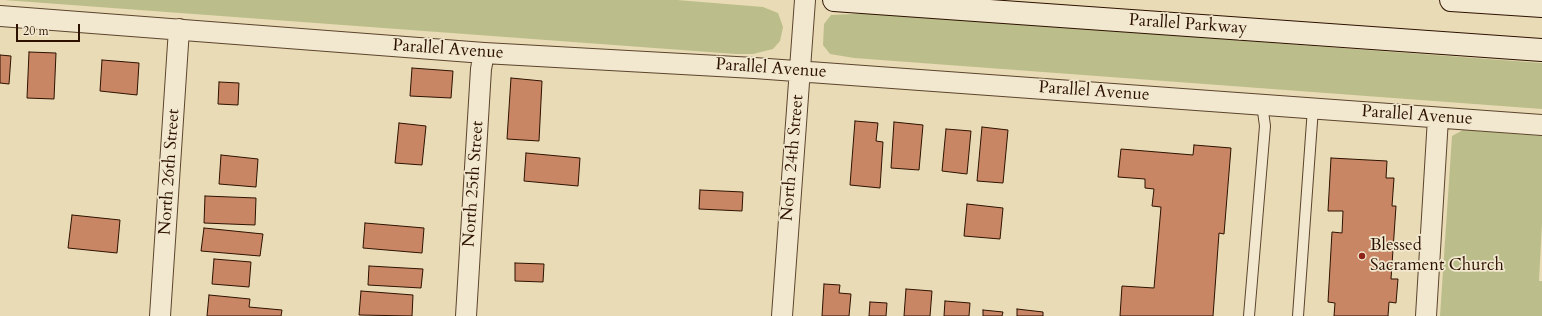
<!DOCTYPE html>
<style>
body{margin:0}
#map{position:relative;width:1542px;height:316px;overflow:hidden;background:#e9dbb5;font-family:Cardo,serif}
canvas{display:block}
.scale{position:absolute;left:16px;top:24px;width:64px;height:18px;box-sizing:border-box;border:2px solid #2d1100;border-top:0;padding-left:5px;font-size:12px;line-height:14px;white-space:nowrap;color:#2d1100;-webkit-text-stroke:3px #f1e8cf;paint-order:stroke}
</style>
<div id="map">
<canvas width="1542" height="316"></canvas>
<div class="scale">20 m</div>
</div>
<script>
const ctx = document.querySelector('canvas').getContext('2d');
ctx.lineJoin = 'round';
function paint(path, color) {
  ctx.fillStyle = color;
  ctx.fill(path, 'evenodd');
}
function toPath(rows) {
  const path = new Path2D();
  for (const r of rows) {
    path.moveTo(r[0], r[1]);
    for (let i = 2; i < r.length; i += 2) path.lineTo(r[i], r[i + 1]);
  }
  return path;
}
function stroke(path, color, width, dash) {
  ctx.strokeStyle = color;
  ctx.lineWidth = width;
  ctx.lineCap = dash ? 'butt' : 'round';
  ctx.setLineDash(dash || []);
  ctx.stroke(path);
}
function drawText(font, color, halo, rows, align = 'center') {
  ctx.font = font + ' Cardo,serif';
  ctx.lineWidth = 3.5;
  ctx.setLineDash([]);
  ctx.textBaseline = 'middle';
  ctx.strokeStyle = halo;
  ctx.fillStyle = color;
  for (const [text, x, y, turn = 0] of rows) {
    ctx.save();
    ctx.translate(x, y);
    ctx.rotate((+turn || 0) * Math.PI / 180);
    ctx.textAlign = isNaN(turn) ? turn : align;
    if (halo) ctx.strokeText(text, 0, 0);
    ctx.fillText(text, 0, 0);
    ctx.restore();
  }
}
const green = toPath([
 [4,0,677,0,763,7,778,13,783,27,780,41,773,49,753,54,736,54],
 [853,14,884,14,1542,63,1542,109,854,58,830,54,823,45,824,24,831,15],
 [1463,130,1542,136,1542,223,1539,281,1542,281,1542,316,1440,316,1452,136]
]);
const building = toPath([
 [29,52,56,53,54,99,27,98,29,52],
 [0,55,11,56,9,84,0,83,0,55],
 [102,60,139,63,137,95,100,91,102,60],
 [412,68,453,71,451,98,410,96,412,68],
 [511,78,542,81,539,141,507,139,511,78],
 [219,82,239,83,238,105,218,104,219,82],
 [855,121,878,123,876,141,883,142,880,188,850,185,855,121],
 [894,122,923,125,919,170,891,168,894,122],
 [399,123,426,126,422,165,395,163,399,123],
 [982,127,1008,130,1003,183,977,181,982,127],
 [946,129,971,131,967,174,942,171,946,129],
 [1194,145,1231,148,1224,234,1219,233,1213,316,1120,316,1122,286,1154,288,1161,207,1152,206,1154,189,1145,188,1145,179,1118,177,1121,149,1193,155,1194,145],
 [526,153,580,158,578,186,524,181,526,153],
 [221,155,258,159,256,187,219,184,221,155],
 [1331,158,1387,161,1386,178,1394,178,1392,206,1396,206,1391,279,1398,279,1396,303,1389,302,1388,316,1334,316,1335,303,1328,302,1332,232,1342,233,1343,211,1328,211,1331,158],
 [700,190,743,192,742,211,699,209,700,190],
 [205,196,256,198,255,225,204,223,205,196],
 [967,204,1003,208,1000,239,964,236,967,204],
 [72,215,120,220,117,253,68,248,72,215],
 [365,223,424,228,422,253,363,248,365,223],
 [204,228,263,234,260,256,201,251,204,228],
 [214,259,251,262,249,287,212,284,214,259],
 [515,263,544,264,543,282,515,281,515,263],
 [369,266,423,269,421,288,368,285,369,266],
 [824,284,840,285,839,293,851,294,849,316,822,316,824,284],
 [906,289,932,291,930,316,904,316,906,289],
 [361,291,413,295,412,316,359,315,361,291],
 [209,295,250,299,249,307,282,310,281,316,207,316,209,295],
 [945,301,970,303,969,316,944,316,945,301],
 [870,302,887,303,886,316,869,316,870,302],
 [1017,309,1043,312,1043,316,1017,316,1017,309],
 [983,310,1003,312,1002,316,983,316,983,310]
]);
const service = toPath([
 [1249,316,1265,126,1262,104],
 [1298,316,1313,108]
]);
const minor = toPath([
 [0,16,484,53,754,68,1542,125],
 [160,316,179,29],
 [466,316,481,69,484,53],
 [782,316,805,0],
 [1426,316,1438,118]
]);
const secondary = toPath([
 [834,0,1542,50],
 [1451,0,1542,6]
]);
const markers = [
 [1362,256,4,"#8f2418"]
];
const streetNames = [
 ["Parallel Parkway",1188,25,4],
 ["Parallel Avenue",448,50,4],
 ["Parallel Avenue",771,69,4],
 ["Parallel Avenue",1094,92,4],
 ["Parallel Avenue",1417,116,4],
 ["North 24th Street",793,158,-85],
 ["North 26th Street",170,172,-86],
 ["North 25th Street",474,184,-86]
];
const poiNames = [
 ["Blessed",1370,246],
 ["Sacrament Church",1370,266]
];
paint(green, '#bbbe8a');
paint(building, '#c88664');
stroke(building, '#2d1100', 1);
stroke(service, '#5c442d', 12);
stroke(minor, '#5c442d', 22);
stroke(secondary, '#2d1100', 24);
stroke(service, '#f1e8cf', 10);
stroke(minor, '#f1e8cf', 20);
stroke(secondary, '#f1e8cf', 22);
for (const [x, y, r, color] of markers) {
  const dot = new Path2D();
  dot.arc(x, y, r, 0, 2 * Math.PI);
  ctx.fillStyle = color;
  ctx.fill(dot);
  stroke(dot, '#f1e8cf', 1.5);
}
drawText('17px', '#2d1100', '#f1e8cf', streetNames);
drawText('17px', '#2d1100', '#f1e8cf', poiNames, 'left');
</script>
